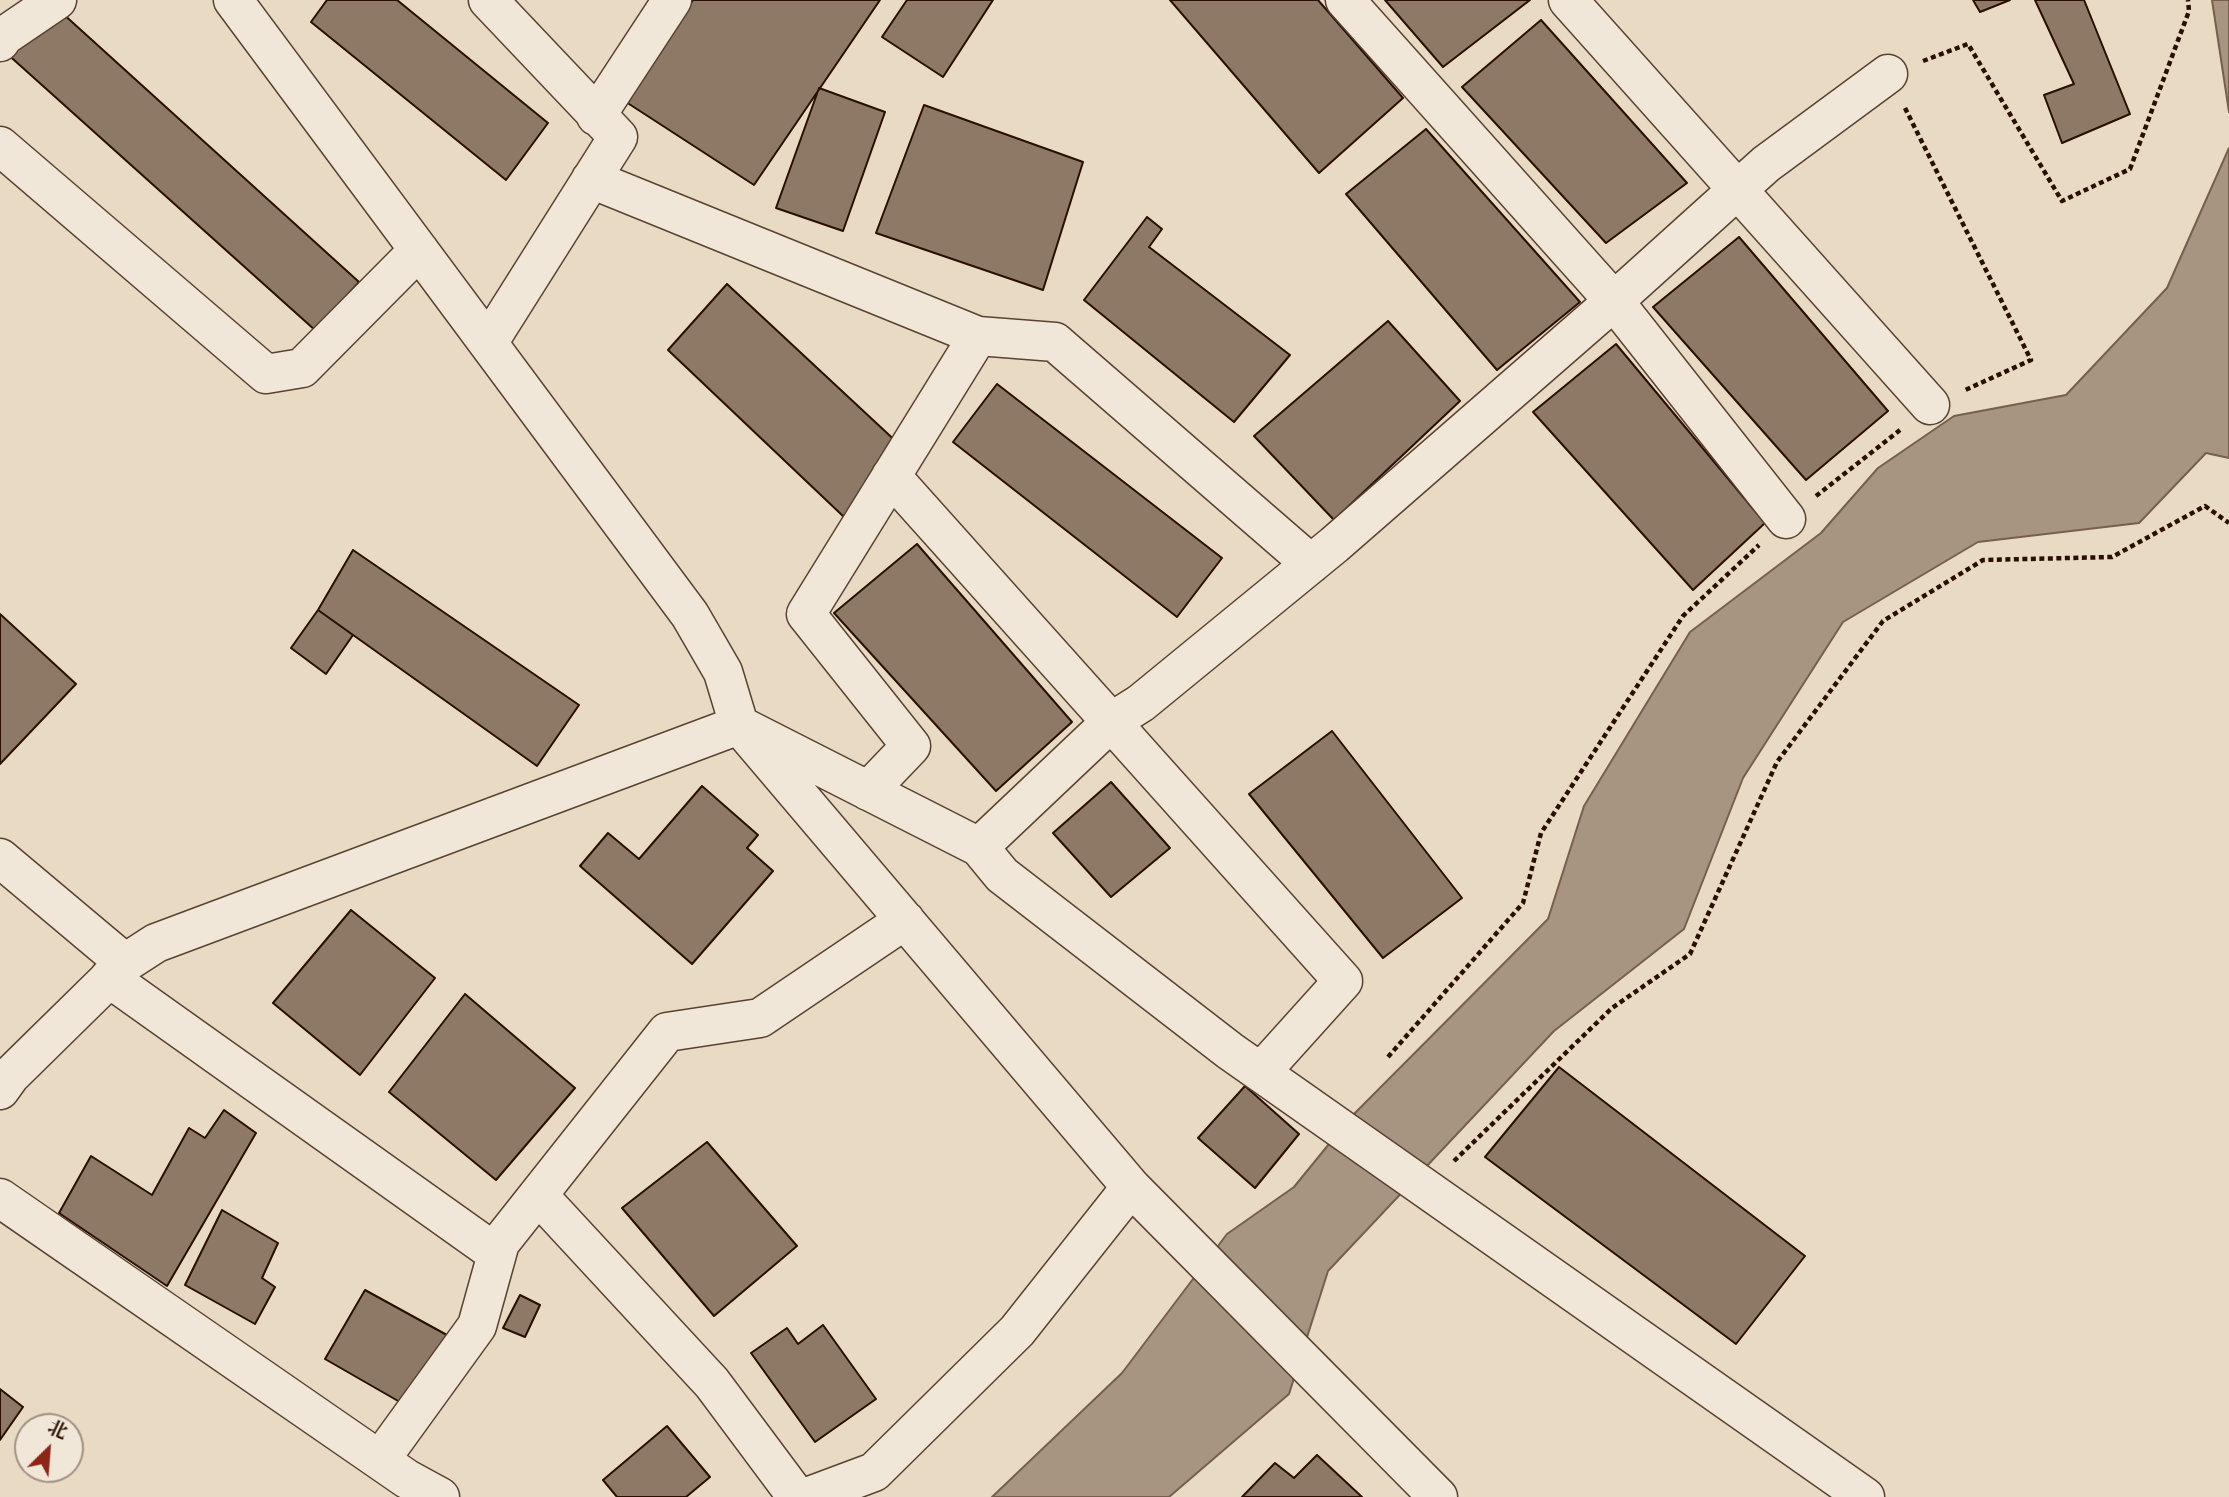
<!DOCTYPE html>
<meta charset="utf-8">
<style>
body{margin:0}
#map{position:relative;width:2229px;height:1497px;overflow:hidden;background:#e9dac3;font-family:"IM FELL English","Noto Serif SC",serif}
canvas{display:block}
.north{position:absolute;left:14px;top:1413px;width:70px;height:70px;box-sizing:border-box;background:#f1e7d8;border:2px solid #a19182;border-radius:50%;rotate:25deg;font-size:19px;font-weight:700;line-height:28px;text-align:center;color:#2a0f00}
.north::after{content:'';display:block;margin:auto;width:24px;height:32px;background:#8f2418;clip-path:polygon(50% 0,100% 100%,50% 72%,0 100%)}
</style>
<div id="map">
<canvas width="2229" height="1497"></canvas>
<div class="north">北</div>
</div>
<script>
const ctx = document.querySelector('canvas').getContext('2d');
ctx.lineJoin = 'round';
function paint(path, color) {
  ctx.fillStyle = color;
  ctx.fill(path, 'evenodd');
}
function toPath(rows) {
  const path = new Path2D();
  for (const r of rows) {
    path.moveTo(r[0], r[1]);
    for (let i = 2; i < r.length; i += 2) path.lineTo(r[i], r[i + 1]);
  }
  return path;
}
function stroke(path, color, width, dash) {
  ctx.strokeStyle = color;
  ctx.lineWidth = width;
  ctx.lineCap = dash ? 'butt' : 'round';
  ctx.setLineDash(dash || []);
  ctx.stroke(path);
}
const water = toPath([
 [2212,0,2229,0,2229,112,2212,0],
 [2229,148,2229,458,2206,453,2139,523,1978,542,1843,622,1743,778,1684,929,1554,1031,1328,1271,1289,1394,1169,1497,992,1497,1122,1373,1227,1234,1294,1187,1351,1117,1548,919,1584,806,1690,632,1821,533,1878,468,1954,416,2066,395,2167,288,2229,148]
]);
const building = toPath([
 [327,0,397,0,548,123,506,180,311,22,327,0],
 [693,0,880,0,754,185,626,102,693,0],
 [907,0,993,0,943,77,882,37,907,0],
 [1170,0,1318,0,1403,98,1319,173,1170,0],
 [1385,0,1530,0,1443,67,1385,0],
 [1973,0,2010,0,1980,12,1973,0],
 [2035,0,2084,0,2130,114,2062,143,2044,95,2074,84,2035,0],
 [50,2,359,282,316,331,4,51,50,2],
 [1541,20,1687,183,1606,243,1462,87,1541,20],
 [819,88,885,112,843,231,776,208,819,88],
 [924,105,1083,162,1043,290,876,233,924,105],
 [1426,129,1580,302,1497,370,1346,194,1426,129],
 [1147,217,1162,229,1149,247,1290,355,1234,422,1084,300,1147,217],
 [1739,237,1888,411,1806,480,1653,307,1739,237],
 [727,284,902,447,844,517,668,350,727,284],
 [1388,321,1460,401,1334,520,1254,436,1388,321],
 [1616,344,1765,523,1693,590,1533,412,1616,344],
 [997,384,1222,558,1177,617,953,442,997,384],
 [917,544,1072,722,996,791,834,613,917,544],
 [353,550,579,705,537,766,318,610,353,550],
 [318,610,353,635,326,674,291,648,318,610],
 [0,614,76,684,0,764,0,614],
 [1332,731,1462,898,1383,958,1249,794,1332,731],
 [1111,782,1170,848,1111,897,1053,833,1111,782],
 [702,786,758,835,747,848,773,871,692,964,580,866,608,833,639,859,702,786],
 [351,910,435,978,360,1075,273,1003,351,910],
 [465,994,575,1088,496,1180,389,1092,465,994],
 [1559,1067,1805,1256,1736,1344,1485,1157,1559,1067],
 [1245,1086,1299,1134,1255,1188,1198,1138,1245,1086],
 [224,1110,256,1133,167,1286,59,1213,91,1156,152,1195,189,1128,205,1138,224,1110],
 [707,1142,797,1246,714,1316,622,1208,707,1142],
 [222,1210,278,1243,262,1278,275,1287,255,1324,185,1285,222,1210],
 [365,1290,456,1340,419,1413,325,1359,365,1290],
 [520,1295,540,1305,525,1337,503,1328,520,1295],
 [823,1325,876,1399,815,1442,751,1353,787,1328,798,1344,823,1325],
 [0,1389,23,1407,0,1440,0,1389],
 [667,1426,710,1477,686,1497,617,1497,603,1480,667,1426],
 [1317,1455,1362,1497,1242,1497,1275,1463,1294,1478,1317,1455]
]);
const path = toPath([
 [1923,61,1968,44,2062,201,2130,169,2189,11,2188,0],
 [1905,108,2031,360,1963,391],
 [1816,496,1900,430],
 [1388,1057,1523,903,1541,833,1683,616,1759,545],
 [1454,1161,1612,1008,1690,954,1777,762,1883,621,1983,560,2112,557,2205,506,2229,523]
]);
const minor = toPath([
 [233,0,690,615,723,672,739,725,1131,1187,1438,1497],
 [488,0,618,137,488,343],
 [1345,0,1614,301,1786,519],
 [1568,0,1930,405],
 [0,42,4,36,57,0],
 [596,116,672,0],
 [0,146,266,374,302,368,419,250],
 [591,179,978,336,1055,342,1311,564],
 [891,476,1343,981,1261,1072],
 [868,791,911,746,806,614,978,336],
 [979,847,1111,722,1141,703,1334,545,1614,301,1766,164,1888,74],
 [0,858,125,963],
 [109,978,497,1254],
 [0,1090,10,1076,125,963,156,943,739,725,979,847,1002,875,1230,1051,1865,1497],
 [538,1195,712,1383,797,1497],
 [0,1198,407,1479,440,1497],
 [380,1460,477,1326,500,1243,667,1032,760,1018,905,920],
 [807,1497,874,1472,1017,1331,1131,1187]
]);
paint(water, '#a89581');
stroke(water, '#765f4d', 2);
paint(building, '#8d7965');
stroke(building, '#2a0f00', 2);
stroke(minor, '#5a4231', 41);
stroke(path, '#2a0f00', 4.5, [5, 3.5]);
stroke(minor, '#f1e7d8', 38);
</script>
